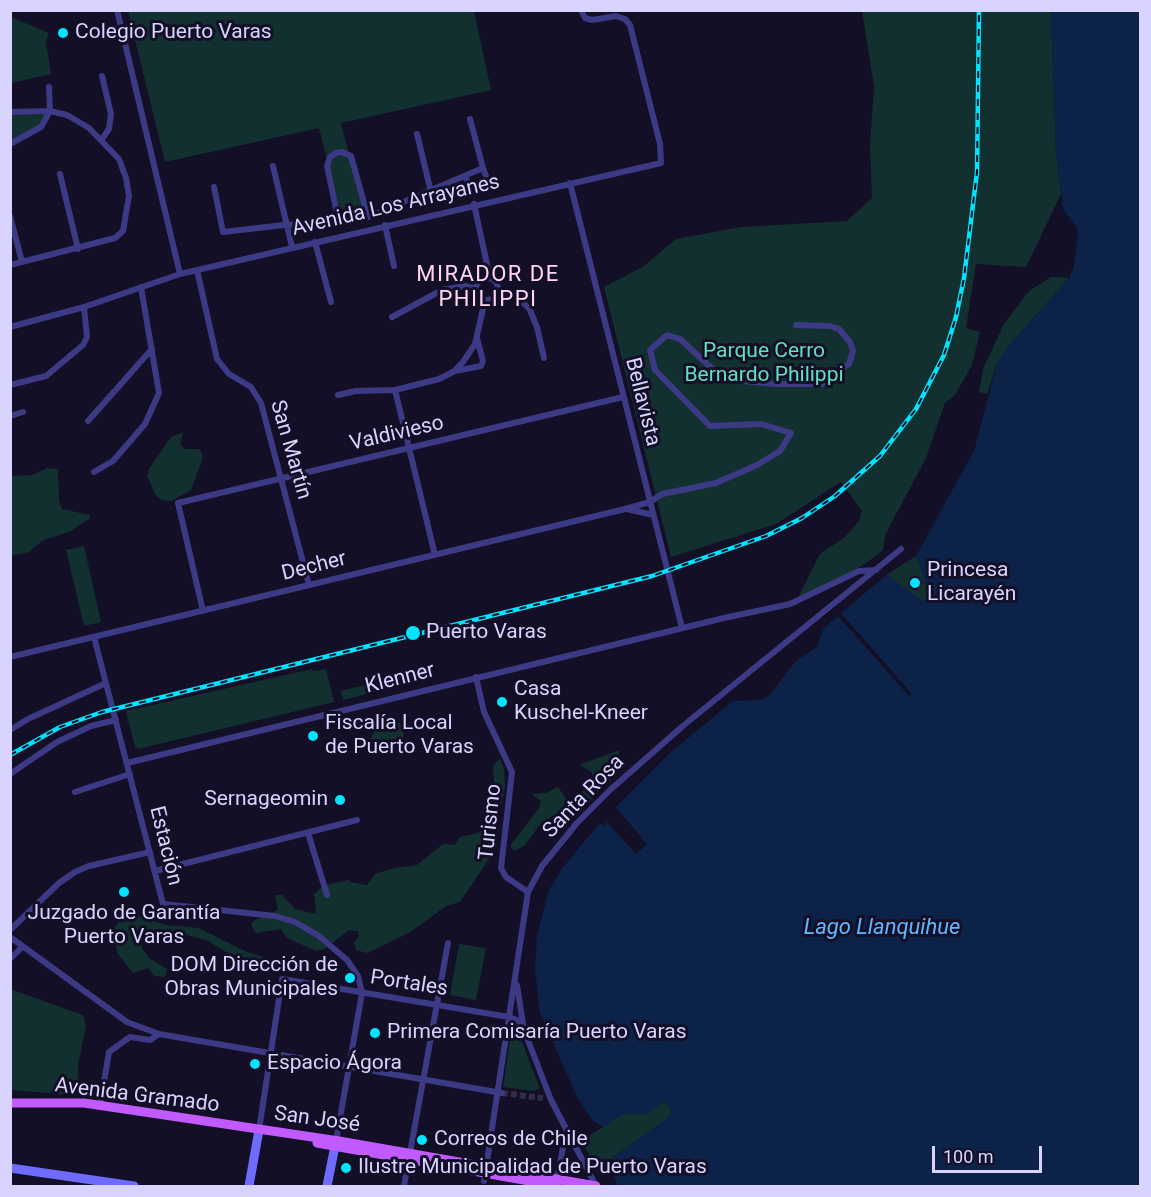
<!DOCTYPE html>
<meta charset="utf-8">
<style>
body{margin:0}
#map{position:relative;width:1151px;height:1197px;overflow:hidden;background:#130f26;font-family:Roboto,sans-serif}
canvas{display:block}
.frame{position:absolute;inset:0;border:12px solid #d9d4ff;pointer-events:none}
.scale{position:absolute;left:932px;top:1146px;width:110px;height:27px;box-sizing:border-box;border:3px solid #d9d4ff;border-top:0;padding-left:8px;font-size:18px;line-height:21px;white-space:nowrap;color:#d9d4ff;-webkit-text-stroke:4px #130f26;paint-order:stroke}
</style>
<div id="map">
<canvas width="1151" height="1197"></canvas>
<div class="frame"></div>
<div class="scale">100 m</div>
</div>
<script>
const ctx = document.querySelector('canvas').getContext('2d');
ctx.lineJoin = 'round';
function paint(path, color) {
  ctx.fillStyle = color;
  ctx.fill(path, 'evenodd');
}
function toPath(rows) {
  const path = new Path2D();
  for (const r of rows) {
    if (r.length === 3) {
      path.moveTo(r[0] + r[2], r[1]);
      path.arc(r[0], r[1], r[2], 0, 2 * Math.PI);
      continue;
    }
    path.moveTo(r[0], r[1]);
    for (let i = 2; i < r.length; i += 2) path.lineTo(r[i], r[i + 1]);
  }
  return path;
}
function stroke(path, color, width, dash) {
  ctx.strokeStyle = color;
  ctx.lineWidth = width;
  ctx.lineCap = dash ? 'butt' : 'round';
  ctx.setLineDash(dash || []);
  ctx.stroke(path);
}
function drawText(font, color, halo, rows, align = 'center') {
  ctx.font = font + ' Roboto,sans-serif';
  ctx.lineWidth = 6;
  ctx.setLineDash([]);
  ctx.textBaseline = 'middle';
  ctx.strokeStyle = halo;
  ctx.fillStyle = color;
  for (const [text, x, y, turn = 0] of rows) {
    ctx.save();
    ctx.translate(x, y);
    ctx.rotate((+turn || 0) * Math.PI / 180);
    ctx.textAlign = isNaN(turn) ? turn : align;
    if (halo) ctx.strokeText(text, 0, 0);
    ctx.fillText(text, 0, 0);
    ctx.restore();
  }
}
const green = toPath([
 [128,11,474,11,491,90,341,123,364,212,345,213,340,211,319,128,165,162],
 [862,11,1051,11,1056,151,1061,194,1026,267,976,264,966,328,980,332,972,365,955,395,945,403,926,458,885,535,883,550,865,564,807,596,799,596,820,554,846,536,859,521,862,511,841,482,776,524,671,557,604,287,644,266,676,239,741,227,847,221,872,198,870,146,874,86],
 [11,17,49,33,46,42,51,74,11,83],
 [47,114,40,126,11,141,10,115],
 [1051,277,1069,278,1007,348,997,364,987,394,979,392,983,369,1004,324,1029,291],
 [183,432,180,444,185,449,199,449,203,456,201,463,191,490,171,501,162,500,156,496,147,476,150,467,171,437],
 [47,468,58,469,59,501,62,509,90,515,90,518,71,531,42,541,29,552,11,556,11,476,33,475],
 [84,546,101,622,84,626,66,550],
 [916,556,928,590,926,600,921,600,886,575],
 [312,669,313,671,326,669,334,702,138,749,135,747,126,711],
 [388,679,391,688,343,700,341,691],
 [388,721,400,723,404,732,403,742,381,751,371,747,369,742,375,730],
 [619,750,617,773,568,824,560,817,552,816,539,826,524,846,514,851,510,846,539,808,541,801,531,794,546,793,558,787,568,801,577,800,592,777,592,772,579,765],
 [500,758,504,769,505,786,491,856,460,902,446,906,409,933,367,953,356,950,354,942,359,936,358,931,349,930,325,949,316,951,287,938,281,929,256,933,251,925,255,920,278,910,275,895,282,895,295,909,316,914,314,894,324,885,350,880,350,882,367,885,375,874,394,868,417,865,443,844,455,845,460,837,478,833,485,827,487,812,495,799,493,766],
 [132,914,166,925,199,928,247,952,271,959,276,965,228,953,206,940,168,930,156,937,141,929,142,948,149,958,167,969,165,977,154,976,148,968,133,973,118,954,112,932,120,920,133,918],
 [459,944,486,948,476,1000,450,995],
 [10,989,83,1015,86,1026,78,1065,79,1087,75,1095,12,1090],
 [512,1026,516,1026,540,1089,533,1091,503,1087],
 [664,1101,672,1109,668,1118,607,1162,596,1165,581,1141,623,1114,646,1114]
]);
const water = toPath([
 [1051,11,1140,11,1140,1186,618,1186,607,1162,668,1118,672,1109,664,1101,646,1114,623,1114,604,1127,593,1121,577,1097,540,1013,535,969,537,936,549,890,564,866,600,823,670,753,733,701,761,700,769,696,796,661,817,647,824,628,886,575,921,600,926,600,928,590,916,556,974,451,997,364,1007,348,1069,278,1074,266,1078,234,1077,228,1063,209,1056,151]
]);
const pier = toPath([
 [841,613,912,694,909,696,838,616],
 [614,805,647,844,636,854,607,822,603,826,598,821]
]);
const minorTunnel = toPath([
 [502,1093,543,1098]
]);
const minor = toPath([
 [117,10,180,274],
 [10,112,50,111,67,115,89,128,119,159,126,178,129,196,123,231,115,238,10,265],
 [417,134,431,192],
 [102,139,109,129,111,114,102,76],
 [10,144,41,127,50,111,49,87],
 [273,166,292,247],
 [60,174,78,249],
 [465,176,469,185,482,186,487,179,483,168],
 [570,183,682,628],
 [214,187,223,232,284,225,339,223,368,217,483,168,470,119],
 [474,204,488,269,487,278],
 [10,216,22,262],
 [339,223,327,166,330,157,336,153,342,152,351,156,368,217],
 [385,225,394,266],
 [315,242,331,302],
 [197,270,217,359,229,374,251,387,261,403,309,585],
 [487,289,11],
 [498,290,515,296,529,308,537,327,544,358],
 [392,317,442,290,465,286,476,289],
 [10,327,84,307,180,274,661,163,660,144,630,25,625,19,616,16,592,20,585,18,581,10],
 [455,371,481,366,483,361,477,338],
 [10,385,46,376,83,345,87,337,84,307],
 [395,390,435,555],
 [338,395,356,391,395,390,439,379,453,372,463,362,475,344,485,300],
 [10,416,23,412],
 [88,421,152,349],
 [94,472,113,461,145,424,159,393,141,287],
 [627,509,653,515],
 [203,611,178,503,623,397],
 [94,637,163,904,275,916,295,922,319,936,347,960,358,976,362,993,336,1141],
 [10,657,625,509,650,502,662,494,716,483,757,465,780,451,791,433,761,424,710,426,655,370,650,350,667,335,680,339,719,375,731,380,776,384,822,384,835,372,849,364,853,351,850,342,839,329,830,326,796,325],
 [476,677,484,712,512,772,501,868,506,877,528,892],
 [10,730,28,719,106,683],
 [127,763,724,618,790,604,859,571,876,570],
 [10,774,57,742,91,726,116,720],
 [75,792,130,774],
 [308,833,327,895],
 [155,871,357,820],
 [10,930,59,883,75,872,89,866,150,852],
 [10,937,127,1022,159,1034,502,1093],
 [10,959,22,947],
 [517,985,524,1030,551,1100,596,1186],
 [100,1106,109,1052,130,1037,150,1040,159,1034],
 [259,1130,282,979,509,1017,519,1021,524,1030],
 [557,1180,566,1131],
 [484,1181,528,892,542,866,577,823,610,790,684,725,901,549],
 [404,1186,448,943]
]);
const secondary = toPath([
 [10,1168,134,1186],
 [249,1186,259,1130],
 [327,1186,336,1141]
]);
const primary = toPath([
 [10,1103,84,1103,339,1141,596,1186],
 [317,1143,557,1186]
]);
const rail = toPath([
 [10,755,60,727,102,712,652,576,766,536,802,518,835,496,880,456,916,409,944,355,956,317,964,278,977,172,979,10]
]);
const markers = [
 [63,33,6,"#00e5ff"],
 [915,583,6,"#00e5ff"],
 [413,633,8,"#00e5ff"],
 [502,702,6,"#00e5ff"],
 [313,736,6,"#00e5ff"],
 [340,800,6,"#00e5ff"],
 [124,892,6,"#00e5ff"],
 [350,978,6,"#00e5ff"],
 [375,1033,6,"#00e5ff"],
 [255,1064,6,"#00e5ff"],
 [422,1140,6,"#00e5ff"],
 [346,1168,6,"#00e5ff"]
];
const poiNames = [
 ["Colegio Puerto Varas",75,33],
 ["Princesa",927,571],
 ["Licarayén",927,595],
 ["Puerto Varas",426,633],
 ["Casa",514,690],
 ["Kuschel-Kneer",514,714],
 ["Fiscalía Local",325,724],
 ["de Puerto Varas",325,748],
 ["Sernageomin",328,800,"right"],
 ["Juzgado de Garantía",124,914,"center"],
 ["Puerto Varas",124,938,"center"],
 ["DOM Dirección de",338,966,"right"],
 ["Obras Municipales",338,990,"right"],
 ["Primera Comisaría Puerto Varas",387,1033],
 ["Espacio Ágora",267,1064],
 ["Correos de Chile",434,1140],
 ["Ilustre Municipalidad de Puerto Varas",358,1168]
];
const streetNames = [
 ["Avenida Los Arrayanes",396,206,-13],
 ["Bellavista",642,402,76],
 ["Valdivieso",397,434,-13],
 ["San Martín",290,450,74],
 ["Decher",314,567,-14],
 ["Klenner",400,679,-14],
 ["Santa Rosa",584,797,-46],
 ["Turismo",491,822,-84],
 ["Estación",165,846,76],
 ["Portales",409,984,9],
 ["Avenida Gramado",137,1096,7],
 ["San José",317,1120,8]
];
const parkNames = [
 ["Parque Cerro",764,352],
 ["Bernardo Philippi",764,376]
];
const neighbourhoodNames = [
 ["MIRADOR DE",488,275],
 ["PHILIPPI",488,300]
];
const waterNames = [
 ["Lago Llanquihue",882,928]
];
paint(green, '#12302f');
paint(water, '#0c2248');
paint(pier, '#130f26');
stroke(minorTunnel, '#312d47', 6, [6, 3]);
stroke(minor, '#3d3a85', 6);
stroke(secondary, '#6f6bff', 9);
stroke(primary, '#c25bff', 9);
stroke(rail, '#00e5ff', 4.5);
stroke(rail, '#130f26', 2, [7]);
for (const [x, y, r, color] of markers) {
  const dot = new Path2D();
  dot.arc(x, y, r, 0, 2 * Math.PI);
  ctx.fillStyle = color;
  ctx.fill(dot);
  stroke(dot, '#130f26', 2);
}
drawText('21px', '#d9d4ff', '#130f26', poiNames, 'left');
drawText('21px', '#d9d4ff', '#130f26', streetNames);
drawText('21px', '#5fe0c0', '#130f26', parkNames);
ctx.letterSpacing = '1.5px';
drawText('22px', '#ffd6f0', '#130f26', neighbourhoodNames);
ctx.letterSpacing = '0px';
drawText('italic 22px', '#62b6ff', '#130f26', waterNames);
</script>
